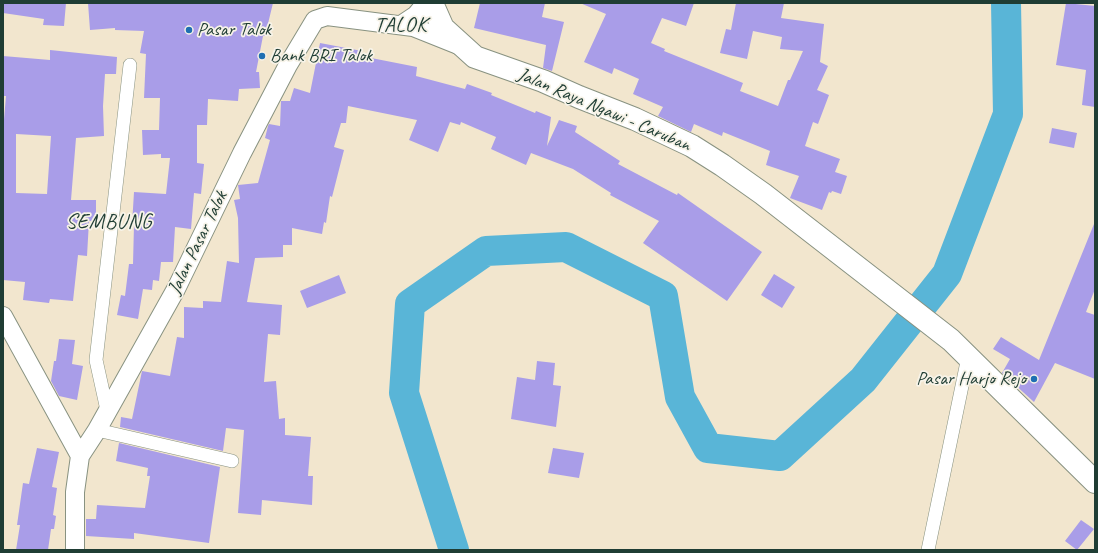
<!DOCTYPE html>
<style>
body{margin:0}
#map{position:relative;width:1098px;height:553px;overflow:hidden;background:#f2e6ce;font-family:Caveat,sans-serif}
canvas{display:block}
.frame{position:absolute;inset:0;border:4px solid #1f3d34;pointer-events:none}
</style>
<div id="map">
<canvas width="1098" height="553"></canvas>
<div class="frame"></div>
</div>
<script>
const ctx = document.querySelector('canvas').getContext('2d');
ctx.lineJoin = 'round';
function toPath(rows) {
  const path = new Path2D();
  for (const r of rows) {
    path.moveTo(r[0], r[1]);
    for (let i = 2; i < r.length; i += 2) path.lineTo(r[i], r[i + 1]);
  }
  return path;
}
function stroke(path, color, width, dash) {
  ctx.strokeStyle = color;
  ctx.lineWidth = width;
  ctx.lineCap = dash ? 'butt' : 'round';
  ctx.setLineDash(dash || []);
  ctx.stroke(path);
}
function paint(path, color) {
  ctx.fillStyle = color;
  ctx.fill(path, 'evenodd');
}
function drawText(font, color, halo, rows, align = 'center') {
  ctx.font = font + ' Caveat,sans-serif';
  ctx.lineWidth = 3.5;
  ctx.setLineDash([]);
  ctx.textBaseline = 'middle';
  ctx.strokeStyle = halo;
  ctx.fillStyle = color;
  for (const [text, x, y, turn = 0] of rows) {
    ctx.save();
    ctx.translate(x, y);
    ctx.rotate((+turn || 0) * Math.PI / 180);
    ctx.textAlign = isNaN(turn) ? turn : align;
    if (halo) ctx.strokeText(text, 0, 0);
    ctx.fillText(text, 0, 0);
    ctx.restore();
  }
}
const river = toPath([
 [454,550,404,393,410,304,486,251,566,247,663,296,680,397,708,448,780,456,863,380,947,274,1008,114,1006,3]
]);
const building = toPath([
 [3,3,66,3,64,26,43,25,44,19,3,13],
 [88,3,273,3,265,36,263,36,256,72,259,72,260,88,239,89,238,101,208,99,207,125,197,125,197,163,204,164,201,194,194,193,191,229,175,227,173,262,161,262,159,281,153,280,152,290,143,289,138,319,117,315,121,295,125,296,129,264,133,264,134,225,132,225,134,192,166,194,170,158,161,158,161,154,143,155,142,130,159,130,160,98,144,98,146,54,140,53,144,31,115,30,115,28,90,30],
 [480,3,545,3,542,17,564,22,552,71,543,68,546,45,474,28],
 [580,3,694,3,686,26,662,18,651,43,665,49,664,51,743,83,740,91,778,106,788,80,790,80,803,51,780,49,782,37,753,31,747,59,720,53,726,29,731,30,736,3,784,3,781,18,824,24,820,62,828,66,817,90,829,95,818,124,813,122,805,146,840,159,835,172,847,176,841,194,832,191,831,193,829,192,822,210,790,198,799,176,766,165,770,151,723,132,722,136,694,124,691,132,658,116,663,107,633,94,639,79,614,68,612,74,584,62,606,14],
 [1066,3,1095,6,1095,107,1082,105,1086,70,1056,65],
 [320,43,362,51,361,56,417,67,416,76,465,89,467,84,492,93,491,95,535,113,536,111,551,117,547,146,559,120,577,126,575,132,620,161,618,164,677,195,678,193,762,252,727,301,643,243,659,221,610,195,611,193,573,169,531,153,526,165,491,149,496,137,461,122,460,125,450,122,438,152,409,140,417,120,348,106,346,123,341,123,334,147,344,150,332,197,330,196,326,223,324,222,322,234,292,228,292,245,283,245,283,257,255,258,247,302,282,305,280,335,268,334,264,382,276,381,279,419,285,418,285,435,311,437,308,476,313,476,312,505,262,500,261,515,238,513,244,430,226,428,223,451,120,427,121,417,132,419,142,371,170,376,177,337,184,338,184,307,203,308,203,301,221,302,227,261,239,263,238,218,234,200,240,199,238,185,258,183,270,140,265,138,268,126,269,124,280,126,281,101,290,101,294,88,310,93],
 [50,50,117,57,116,74,105,74,103,106,104,136,76,138,71,200,96,200,96,221,89,221,87,256,78,255,73,301,50,299,49,303,23,300,25,282,3,280,3,131,6,96,3,96,3,56,50,60],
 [16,134,51,136,47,194,16,193],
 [1052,128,1077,133,1074,148,1049,143],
 [1094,224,1095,289,1086,312,1095,315,1095,379,1055,363,1034,402,1002,373,1010,359,993,349,1001,337,1039,360],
 [774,274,795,287,782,308,761,295],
 [339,275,346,293,307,308,300,291],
 [59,339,75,340,72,364,83,366,77,400,59,396,51,381,54,361,56,361],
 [537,361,555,363,553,385,561,386,556,427,511,419,517,377,535,380],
 [119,443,220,467,209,543,134,533,134,539,86,536,86,519,96,519,97,505,145,508,150,476,147,476,148,468,116,461],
 [37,448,59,452,52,487,57,488,53,515,56,516,54,529,51,529,48,550,16,550,20,525,17,525,23,483,29,484],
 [553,448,584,453,579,478,548,473],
 [1081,520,1094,529,1077,550,1065,541]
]);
const street = toPath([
 [107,410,96,360,130,65],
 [97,430,232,461],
 [928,550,968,357]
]);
const secondary = toPath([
 [401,25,416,15,426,3],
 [3,316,80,456],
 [75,550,75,492,80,456,97,430,176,289,242,153,288,65,315,20,327,16,413,27,458,45]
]);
const highway = toPath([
 [432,3,443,28,475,57,543,81,579,97,635,119,692,146,722,165,763,194,951,340,1095,482]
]);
const markers = [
 [189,30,4,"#1f6fb2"],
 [262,56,4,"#1f6fb2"],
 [1034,379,4,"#1f6fb2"]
];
const poiNames = [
 ["Pasar Talok",197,30],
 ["Bank BRI Talok",270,56],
 ["Pasar Harjo Rejo",1026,379,"right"]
];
const streetNames = [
 ["Jalan Raya Ngawi - Caruban",604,110,23],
 ["Jalan Pasar Talok",198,243,-64]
];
const quarterNames = [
 ["TALOK",401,25],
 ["SEMBUNG",109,222]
];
stroke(river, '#59b5d7', 30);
paint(building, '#a99de8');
stroke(street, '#889281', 14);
stroke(secondary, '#889281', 20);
stroke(highway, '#889281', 24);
stroke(street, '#fff', 13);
stroke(secondary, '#fff', 18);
stroke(highway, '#fff', 22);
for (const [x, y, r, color] of markers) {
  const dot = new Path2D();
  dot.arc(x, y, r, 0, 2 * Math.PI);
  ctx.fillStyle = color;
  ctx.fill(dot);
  stroke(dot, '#f7f3e8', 1.5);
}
drawText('19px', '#1f3d34', '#f7f3e8', poiNames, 'left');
drawText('19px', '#1f3d34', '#f7f3e8', streetNames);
ctx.letterSpacing = '1px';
drawText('21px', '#1f3d34', '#f7f3e8', quarterNames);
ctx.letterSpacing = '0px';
</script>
